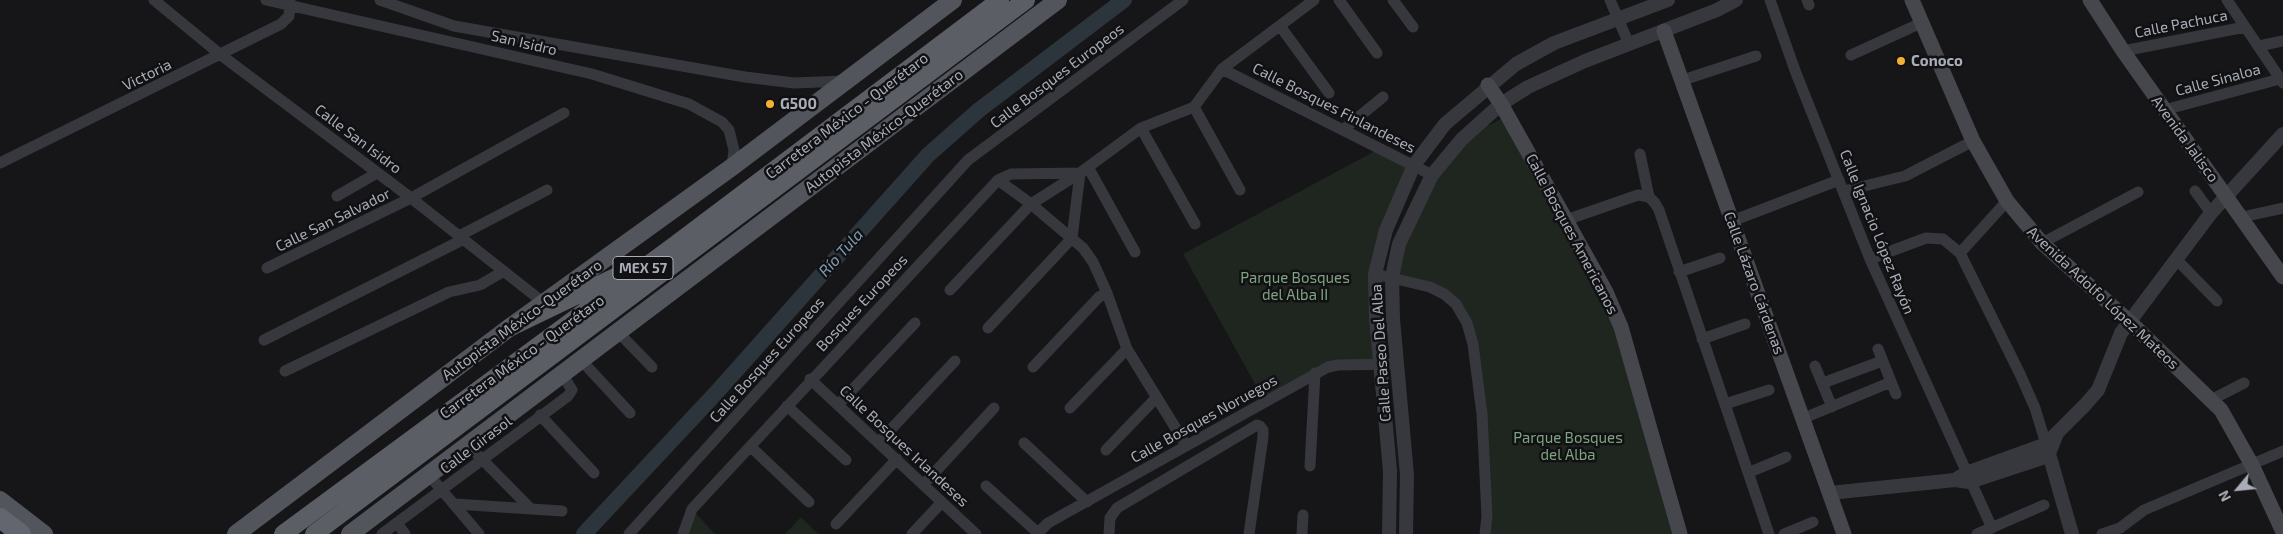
<!DOCTYPE html>
<meta charset="utf-8">
<style>
body{margin:0}
#map{position:relative;width:2283px;height:534px;overflow:hidden;background:#161618;font-family:"Exo 2",sans-serif}
canvas{display:block}
.north{position:absolute;left:2213px;top:464px;width:50px;height:50px;-webkit-text-stroke:4px #111113;paint-order:stroke;rotate:242deg;font-size:14px;font-weight:700;line-height:20px;text-align:center;color:#a8adb8}
.north::after{content:'';display:block;margin:auto;width:18px;height:22px;background:#a8adb8;clip-path:polygon(50% 0,100% 100%,50% 72%,0 100%)}
</style>
<div id="map">
<canvas width="2283" height="534"></canvas>
<div class="north">N</div>
</div>
<script>
const ctx = document.querySelector('canvas').getContext('2d');
ctx.lineJoin = 'round';
function paint(path, color) {
  ctx.fillStyle = color;
  ctx.fill(path, 'evenodd');
}
function toPath(rows) {
  const path = new Path2D();
  for (const r of rows) {
    path.moveTo(r[0], r[1]);
    for (let i = 2; i < r.length; i += 2) path.lineTo(r[i], r[i + 1]);
  }
  return path;
}
function stroke(path, color, width, dash) {
  ctx.strokeStyle = color;
  ctx.lineWidth = width;
  ctx.lineCap = dash ? 'butt' : 'round';
  ctx.setLineDash(dash || []);
  ctx.stroke(path);
}
function drawText(font, color, halo, rows, align = 'center') {
  ctx.font = font + ' "Exo 2",sans-serif';
  ctx.lineWidth = 5;
  ctx.setLineDash([]);
  ctx.textBaseline = 'middle';
  ctx.strokeStyle = halo;
  ctx.fillStyle = color;
  for (const [text, x, y, turn = 0] of rows) {
    ctx.save();
    ctx.translate(x, y);
    ctx.rotate((+turn || 0) * Math.PI / 180);
    ctx.textAlign = isNaN(turn) ? turn : align;
    if (halo) ctx.strokeText(text, 0, 0);
    ctx.fillText(text, 0, 0);
    ctx.restore();
  }
}
const green = toPath([
 [1505,117,1606,292,1680,534,1485,534,1473,344,1444,294,1392,277,1432,175,1462,139],
 [1381,148,1414,165,1376,274,1380,365,1338,365,1265,402,1183,254],
 [692,509,715,534,683,534],
 [801,517,818,534,785,534]
]);
const river = toPath([
 [584,534,716,393,928,155,979,110,1124,0]
]);
const minor = toPath([
 [154,0,221,55,411,198,544,303],
 [266,0,592,74,689,104,722,122,729,130,734,150,732,167],
 [380,0,454,26,745,77,794,83,844,81],
 [1339,0,1377,53],
 [1393,0,1413,27],
 [1610,0,1629,44],
 [1770,0,1796,73,1870,259,1992,528],
 [1807,0,1809,5],
 [2227,0,2283,83],
 [1280,26,1329,93],
 [2259,46,2283,41],
 [2123,51,2245,27],
 [1851,55,1921,23],
 [1222,69,1432,175],
 [1683,80,1756,56],
 [1194,107,1240,190],
 [2164,110,2280,79],
 [1141,128,1195,224],
 [1344,129,1383,97],
 [1640,154,1649,197],
 [0,163,281,24,289,16,290,0],
 [1088,167,1135,252],
 [998,180,1031,204,1083,248,1093,262,1107,293,1127,349,1186,445],
 [1844,191,1905,176,1973,141],
 [2195,191,2211,213],
 [337,196,377,173],
 [2242,217,2283,208],
 [1566,220,1638,195,1649,197,1655,203,1659,210,1769,534],
 [1732,221,1839,180],
 [459,236,547,190],
 [2042,243,2138,192],
 [1960,253,2007,201],
 [1870,259,1926,238,1943,239,1960,253,2020,374,2035,408,2046,444],
 [2177,260,2217,301],
 [267,268,411,198,564,113],
 [1679,272,1720,258],
 [1375,274,1430,287,1444,294,1456,304,1467,323,1473,344,1482,414,1487,516,1485,534],
 [950,290,1031,204,1080,173,1141,128,1194,107,1222,69,1314,0],
 [618,332,652,367],
 [1702,339,1745,324],
 [264,340,464,239],
 [1878,349,1896,394],
 [581,360,630,413],
 [1815,366,1832,407],
 [1033,367,1099,297,1107,293],
 [285,371,449,292,480,285,504,271],
 [810,379,976,534],
 [1823,383,1882,361],
 [2211,400,2244,383],
 [1725,404,1769,390],
 [838,405,915,323],
 [787,406,846,460],
 [1070,408,1127,349],
 [540,415,594,473],
 [1804,418,1891,382],
 [879,442,955,361],
 [1024,443,1087,502],
 [468,445,531,509],
 [751,447,809,502],
 [1106,450,1156,398],
 [1310,466,1315,373],
 [1750,472,1786,457],
 [429,475,479,534],
 [924,484,994,408],
 [986,486,1038,533],
 [455,504,562,511],
 [397,523,405,534],
 [836,524,897,459],
 [382,534,568,396,572,390,562,374],
 [629,534,968,160,1183,0],
 [683,534,692,509,998,180,1011,174,1080,173,1072,238,988,328],
 [912,534,942,502],
 [1037,534,1048,523,1064,514,1328,367,1338,365,1397,364],
 [1109,534,1110,518,1117,508,1257,425,1260,426,1263,430,1263,437,1249,534],
 [1302,534,1303,515],
 [1784,534,1813,522],
 [1977,534,2044,505],
 [2102,534,2120,528,2144,510,2283,451]
]);
const tertiary = toPath([
 [2047,447,2072,534],
 [1955,480,1966,473,2046,444,2085,405,2098,390,2121,333,2211,213,2283,134],
 [1830,493,1955,480,1969,482,2048,456,2056,436],
 [1389,534,1390,471,1376,318,1375,274,1386,230,1414,165,1445,124,1516,64,1554,43,1668,0],
 [1406,534,1407,475,1393,319,1392,277,1399,244,1432,175,1462,139,1501,104,1528,87,1585,61,1717,10,1736,0]
]);
const secondary = toPath([
 [1912,0,1973,141,2007,201,2042,243,2130,322,2221,410,2252,465,2283,532],
 [2090,0,2123,51,2283,277],
 [1664,31,1844,534],
 [1488,85,1501,104,1566,220,1606,292,1621,327,1680,534]
]);
const primary = toPath([
 [0,500,44,534],
 [236,534,509,328,732,167,953,0],
 [350,534,1058,0]
]);
const trunk = toPath([
 [509,328,615,277],
 [283,534,675,245,1000,0],
 [314,534,1026,0]
]);
const motorway = toPath([
 [0,518,21,534]
]);
const markers = [
 [1901,61,5,"#f2b134"],
 [770,104,5,"#f2b134"]
];
const shields = [
 [643,268,60]
];
const shieldNames = [
 ["MEX 57",643,268]
];
const streetNames = [
 ["Calle Pachuca",2181,24,-11],
 ["San Isidro",524,43,13],
 ["Victoria",147,75,-26],
 ["Calle Bosques Europeos",1057,76,-37],
 ["Calle Sinaloa",2218,80,-15],
 ["Calle Bosques Finlandeses",1334,108,27],
 ["Carretera México - Querétaro",847,116,-37],
 ["Autopista México-Querétaro",884,131,-37],
 ["Calle San Isidro",358,139,37],
 ["Avenida Jalisco",2185,139,54],
 ["Calle San Salvador",333,220,-26],
 ["Calle Ignacio López Rayón",1877,232,68],
 ["Calle Bosques Americanos",1572,234,62],
 ["Calle Lázaro Cárdenas",1754,283,70],
 ["Avenida Adolfo López Mateos",2103,298,43],
 ["Bosques Europeos",862,303,-47],
 ["Autopista México-Querétaro",522,320,-36],
 ["Calle Paseo Del Alba",1381,353,-94],
 ["Carretera México - Querétaro",522,357,-36],
 ["Calle Bosques Europeos",767,360,-48],
 ["Calle Bosques Noruegos",1204,419,-29],
 ["Calle Girasol",476,445,-37],
 ["Calle Bosques Irlandeses",904,446,43]
];
const poiNames = [
 ["Conoco",1911,61],
 ["G500",780,104]
];
const parkNames = [
 ["Parque Bosques",1295,278],
 ["del Alba II",1295,295],
 ["Parque Bosques",1568,438],
 ["del Alba",1568,455]
];
const waterNames = [
 ["Río Tula",841,253,-48]
];
paint(green, '#1e261f');
stroke(river, '#2c353c', 16);
stroke(minor, '#37383d', 11);
stroke(tertiary, '#37383d', 14);
stroke(secondary, '#45474d', 15);
stroke(primary, '#53555c', 18);
stroke(trunk, '#5b5e65', 18);
stroke(motorway, '#63666e', 20);
for (const [x, y, r, color] of markers) {
  const dot = new Path2D();
  dot.arc(x, y, r, 0, 2 * Math.PI);
  ctx.fillStyle = color;
  ctx.fill(dot);
  stroke(dot, '#111113', 2);
}
for (const [x, y, w] of shields) {
  const box = new Path2D();
  box.roundRect(x - w / 2, y - 11.5, w, 23, 4);
  ctx.fillStyle = '#111113';
  ctx.fill(box);
  stroke(box, '#a8adb8', 1);
}
drawText('bold 14px', '#a8adb8', null, shieldNames);
drawText('15px', '#a8adb8', '#111113', streetNames);
drawText('bold 15px', '#a8adb8', '#111113', poiNames, 'left');
drawText('15px', '#7fa381', '#111113', parkNames);
drawText('italic 16px', '#7f9bb3', '#111113', waterNames);
</script>
